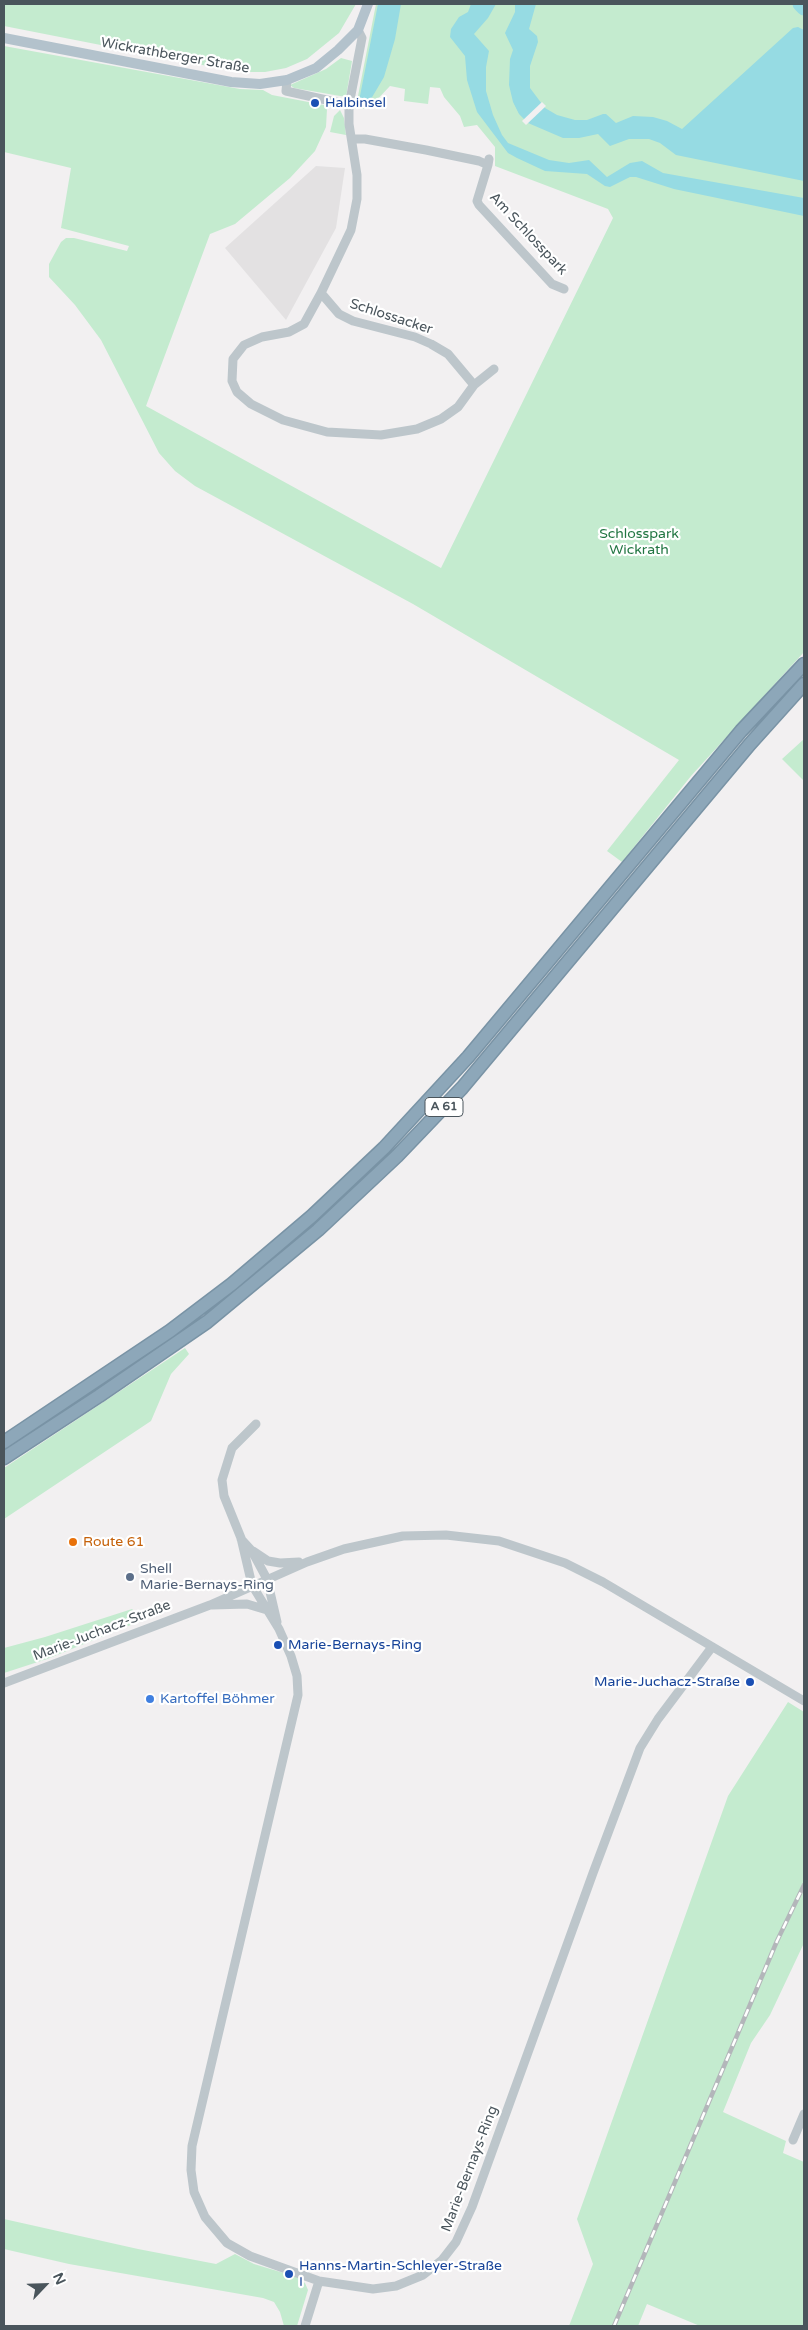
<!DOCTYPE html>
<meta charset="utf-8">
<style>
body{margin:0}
#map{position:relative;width:808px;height:2330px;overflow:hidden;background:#f2f0f1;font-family:"Varela Round",sans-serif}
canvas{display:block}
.frame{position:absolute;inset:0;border:5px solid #4a555c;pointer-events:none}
.north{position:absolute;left:20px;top:2260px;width:50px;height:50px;-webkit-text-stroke:4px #fff;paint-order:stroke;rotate:66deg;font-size:14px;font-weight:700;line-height:20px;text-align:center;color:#4a555c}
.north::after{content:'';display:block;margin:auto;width:18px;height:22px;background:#4a555c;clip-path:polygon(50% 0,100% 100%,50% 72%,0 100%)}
</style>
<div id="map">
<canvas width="808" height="2330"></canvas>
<div class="frame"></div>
<div class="north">N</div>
</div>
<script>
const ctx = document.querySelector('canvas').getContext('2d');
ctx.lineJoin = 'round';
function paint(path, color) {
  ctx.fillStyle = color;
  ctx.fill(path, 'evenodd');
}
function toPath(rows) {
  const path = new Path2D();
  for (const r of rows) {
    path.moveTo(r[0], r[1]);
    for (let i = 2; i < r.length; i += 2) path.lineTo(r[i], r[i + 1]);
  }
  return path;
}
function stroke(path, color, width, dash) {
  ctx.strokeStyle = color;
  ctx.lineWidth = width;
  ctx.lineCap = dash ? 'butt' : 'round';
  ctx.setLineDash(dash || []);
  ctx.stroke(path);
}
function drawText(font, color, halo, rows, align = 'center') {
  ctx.font = font + ' "Varela Round",sans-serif';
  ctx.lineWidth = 4.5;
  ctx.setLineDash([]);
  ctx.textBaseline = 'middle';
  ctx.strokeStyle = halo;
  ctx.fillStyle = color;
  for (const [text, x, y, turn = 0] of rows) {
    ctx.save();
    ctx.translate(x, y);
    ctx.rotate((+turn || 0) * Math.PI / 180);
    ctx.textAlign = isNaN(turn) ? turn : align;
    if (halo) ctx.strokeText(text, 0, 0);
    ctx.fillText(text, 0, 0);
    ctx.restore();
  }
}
const education = toPath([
 [316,166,345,168,336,228,286,320,225,248]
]);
const green = toPath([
 [4,4,356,4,339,33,307,59,286,68,265,72,238,72,4,26],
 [376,4,804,4,804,652,691,776,622,862,607,851,679,760,413,604,195,486,175,471,159,453,101,340,75,305,49,277,49,264,61,242,66,238,74,238,127,251,129,246,61,228,71,168,4,152,4,46,240,89,263,90,272,95,324,105,327,109,326,127,315,151,290,178,235,224,210,234,146,406,441,568,613,218,608,209,495,166,495,147,477,125,464,127,460,116,444,97,440,88,430,87,428,104,404,101,405,89,390,86,372,105,364,109,353,108,354,99,357,101],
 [341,58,352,61,346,97,294,88,290,85,326,69],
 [340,110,344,118,346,135,330,132,334,116],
 [804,739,804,781,782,759],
 [185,1348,189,1354,171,1374,151,1421,4,1519,4,1468],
 [132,1609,143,1620,47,1659,4,1673,4,1648,45,1637],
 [788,1702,804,1712,804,1943,770,2015,751,2043,723,2112,786,2141,783,2153,804,2162,804,2326,700,2326,647,2304,638,2326,569,2326,593,2264,577,2219,728,1796],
 [4,2219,138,2249,216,2264,235,2254,254,2264,297,2277,305,2283,308,2290,297,2326,284,2326,280,2312,274,2302,263,2298,69,2264,4,2249]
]);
const water = toPath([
 [378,4,401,4,395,39,384,77,371,99,362,103,359,101],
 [471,4,496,4,488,18,474,34,489,51,486,67,486,91,493,115,502,135,508,143,549,160,569,163,589,160,607,177,630,163,642,161,663,173,804,198,804,216,674,189,636,177,630,177,610,187,605,186,587,174,545,171,517,158,508,153,477,112,467,80,465,56,450,37,451,29,459,17,468,12],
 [515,4,536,4,529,29,537,36,538,42,530,66,530,88,545,108,557,115,575,120,587,120,603,114,606,114,616,123,633,116,653,117,667,121,682,129,793,28,798,27,804,30,804,181,676,155,660,143,649,139,629,139,610,146,598,134,579,138,563,138,528,123,519,114,513,102,509,85,510,59,513,50,505,33,515,12]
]);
const pier = toPath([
 [542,102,546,106,526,125,522,121]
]);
const river = toPath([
 [800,4,804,8]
]);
const minor = toPath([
 [287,80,286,91,349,105],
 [352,139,365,139,426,150,479,161,488,165,489,159],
 [488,165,477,201,479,205,552,284,564,289],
 [321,293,339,314,353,321,415,337,431,344,448,354,474,385,458,407,441,419,417,429,381,435,327,432,283,420,251,404,237,392,232,381,233,359,244,345,262,337,289,332,304,324,321,293,351,230,357,199,357,175,349,124,349,105,362,38,358,30],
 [474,385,494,369],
 [256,1424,232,1448,222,1480,224,1496,241,1538,252,1585,279,1629,291,1656,297,1676,298,1695,192,2146,191,2170,194,2192,205,2217,227,2243,250,2256,319,2281,373,2289,396,2286,423,2275,442,2260,456,2242,472,2207,593,1873,640,1748,658,1719,712,1647],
 [241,1539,252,1551,267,1579,277,1622],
 [253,1551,268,1561,280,1563,299,1562],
 [212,1605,247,1604,267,1610],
 [4,1683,210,1605,307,1562,344,1549,403,1536,446,1535,499,1541,565,1563,603,1582,804,1701],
 [793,2140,804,2114],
 [305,2326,319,2281]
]);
const major = toPath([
 [4,38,231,82,260,84,287,80,316,68,338,50,358,30,368,4]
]);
const highway = toPath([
 [4,1442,170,1331,232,1284,312,1216,384,1148,468,1057,741,731,804,664],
 [4,1458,99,1396,207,1322,318,1230,397,1156,462,1088,750,744,804,684]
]);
const rail = toPath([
 [614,2326,777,1941,804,1885]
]);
const markers = [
 [315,103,5,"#1a4fb4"],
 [73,1542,5,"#e8710a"],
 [130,1577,5,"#5c6f8a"],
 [278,1645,5,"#1a4fb4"],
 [750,1682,5,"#1a4fb4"],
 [150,1699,5,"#3f7fe0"],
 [289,2274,5,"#1a4fb4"]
];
const shields = [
 [444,1107,38]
];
const shieldNames = [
 ["A 61",444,1107]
];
const streetNames = [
 ["Wickrathberger Straße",175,56,10],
 ["Am Schlosspark",528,234,47],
 ["Schlossacker",391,317,18],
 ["Marie-Juchacz-Straße",102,1631,-21],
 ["Marie-Bernays-Ring",470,2169,-69]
];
const transitNames = [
 ["Halbinsel",325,103],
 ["Marie-Bernays-Ring",288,1645],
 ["Marie-Juchacz-Straße",740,1682,"right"],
 ["Hanns-Martin-Schleyer-Straße",299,2266],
 ["I",299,2282]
];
const parkNames = [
 ["Schlosspark",639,534],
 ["Wickrath",639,550]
];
const foodNames = [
 ["Route 61",83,1542]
];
const serviceNames = [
 ["Shell",140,1569],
 ["Marie-Bernays-Ring",140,1585]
];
const shopNames = [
 ["Kartoffel Böhmer",160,1699]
];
paint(education, '#e3e1e2');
paint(green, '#c4ebcf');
paint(water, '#96dbe3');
paint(pier, '#f2f0f1');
stroke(river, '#96dbe3', 15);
stroke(highway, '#7993a5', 15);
stroke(minor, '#bdc6cb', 9);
stroke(major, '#b3c2cc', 10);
stroke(highway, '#8da7b9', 12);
stroke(rail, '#b3b6ba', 4.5);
stroke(rail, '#fff', 2.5, [8]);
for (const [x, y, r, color] of markers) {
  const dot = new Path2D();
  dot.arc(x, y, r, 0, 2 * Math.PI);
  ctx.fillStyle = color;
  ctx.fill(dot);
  stroke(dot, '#fff', 2);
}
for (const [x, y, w] of shields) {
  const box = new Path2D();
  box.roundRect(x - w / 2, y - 9.5, w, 19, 4);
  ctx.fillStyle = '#fff';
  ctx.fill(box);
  stroke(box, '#4a555c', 1);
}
drawText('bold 12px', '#4a555c', null, shieldNames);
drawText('14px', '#4a555c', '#fff', streetNames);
drawText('14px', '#164399', '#fff', transitNames, 'left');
drawText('14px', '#227643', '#fff', parkNames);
drawText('14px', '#c56008', '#fff', foodNames, 'left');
drawText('14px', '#4e5e75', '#fff', serviceNames, 'left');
drawText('14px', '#366cbe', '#fff', shopNames, 'left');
</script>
